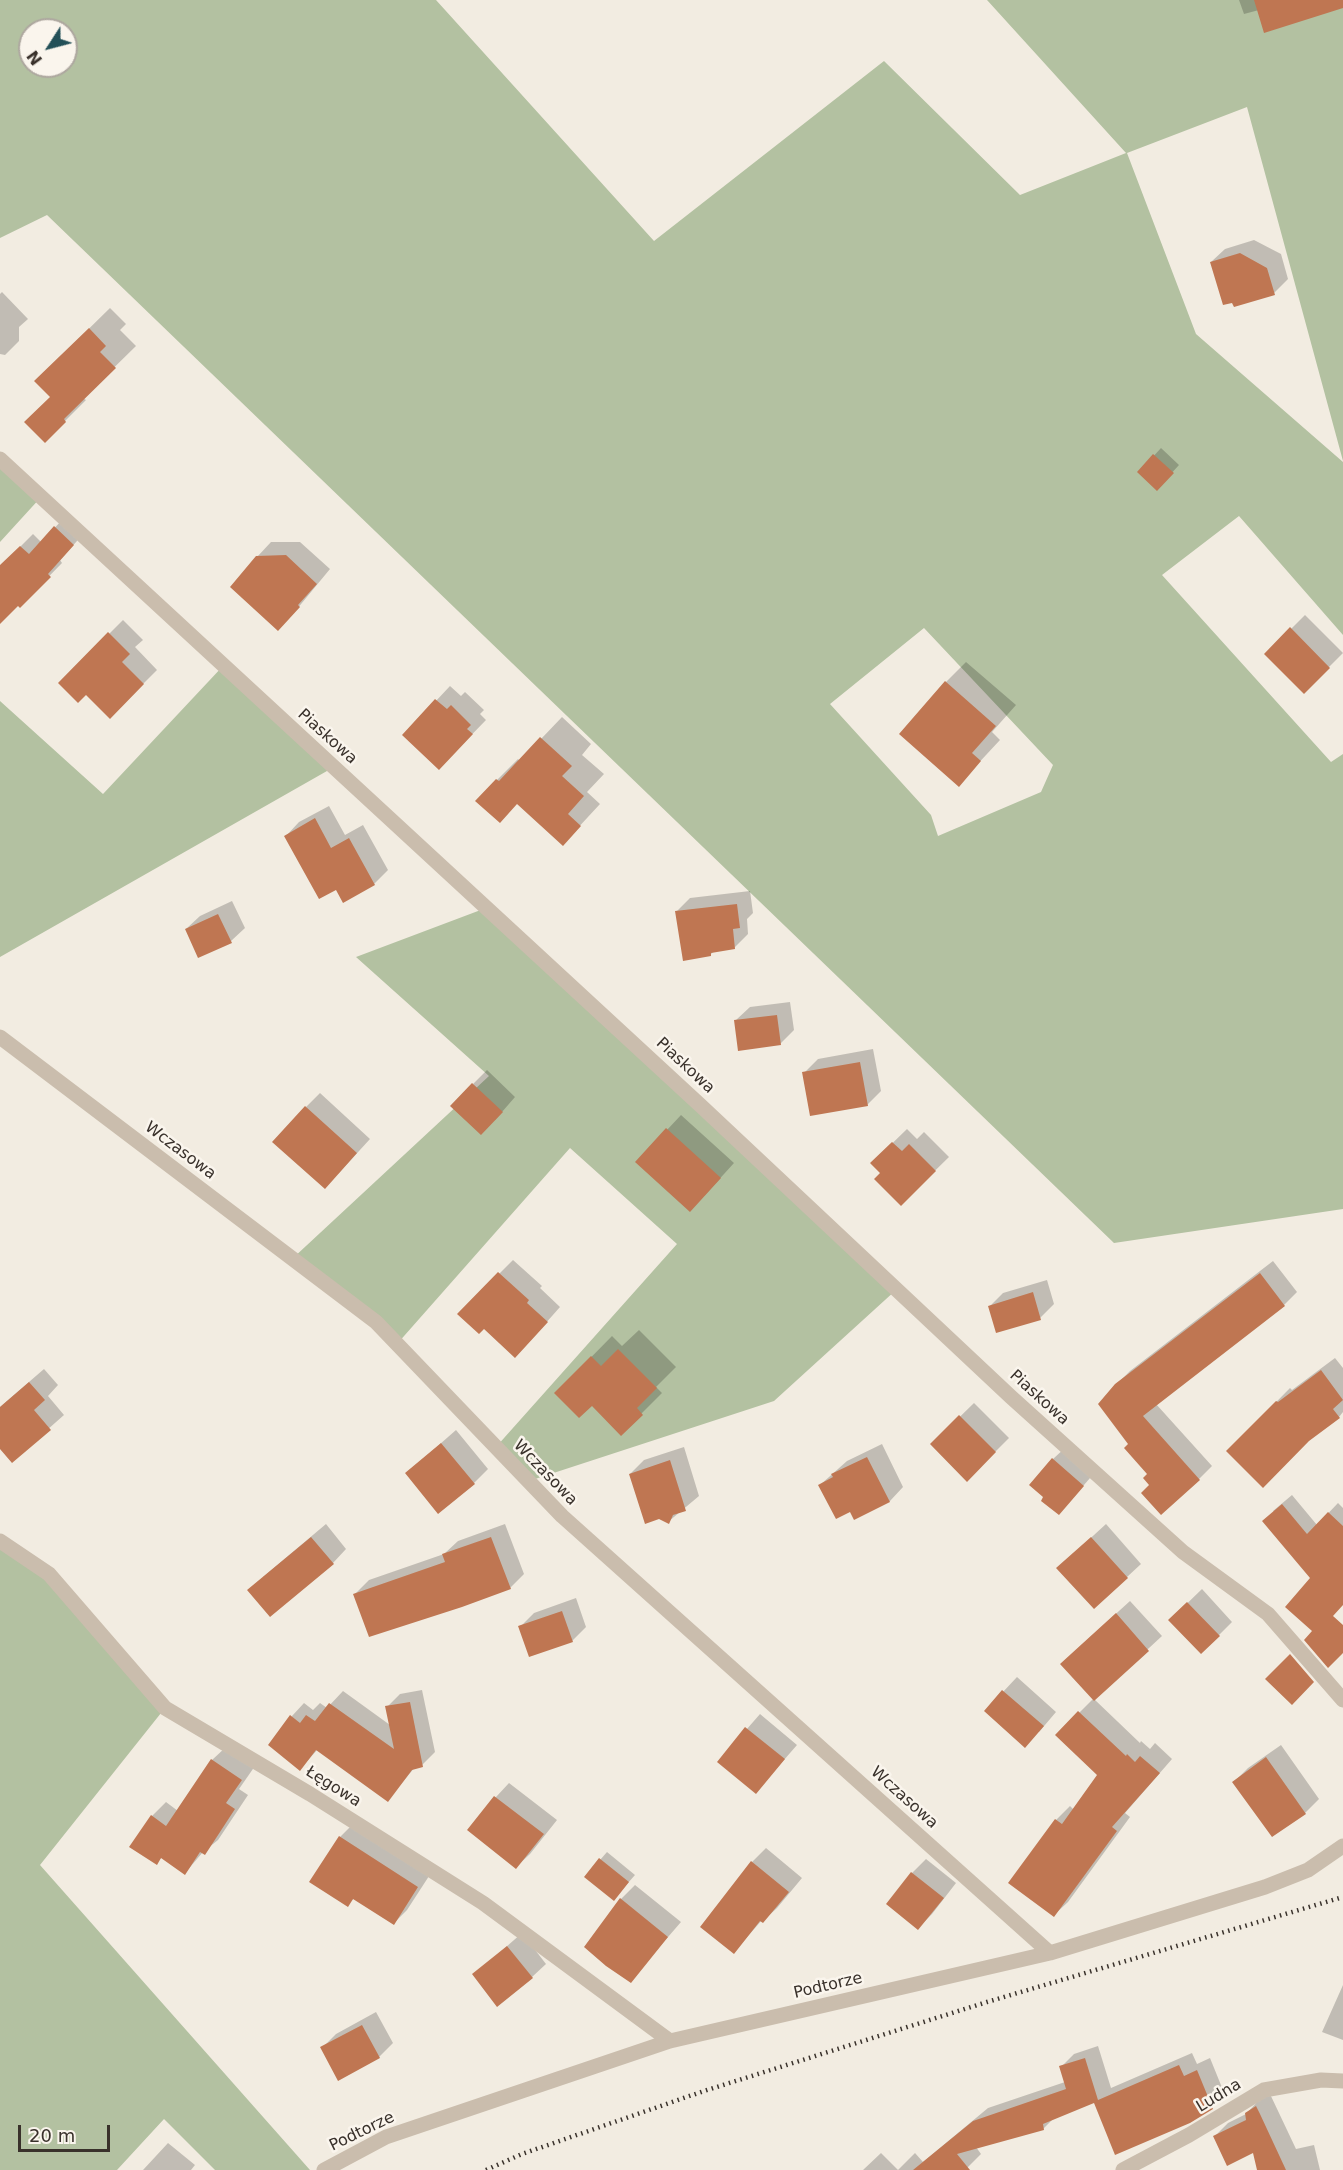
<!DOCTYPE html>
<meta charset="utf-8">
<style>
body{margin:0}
#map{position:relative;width:1343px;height:2170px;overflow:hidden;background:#f2ece1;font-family:"DejaVu Sans",sans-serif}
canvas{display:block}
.north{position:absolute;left:18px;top:18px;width:60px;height:60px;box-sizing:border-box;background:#faf5ed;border:2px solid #ada79f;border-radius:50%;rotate:234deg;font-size:16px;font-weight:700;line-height:24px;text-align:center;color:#39312b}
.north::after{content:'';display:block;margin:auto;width:21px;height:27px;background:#235058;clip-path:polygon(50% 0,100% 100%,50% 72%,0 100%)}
.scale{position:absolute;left:18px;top:2125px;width:92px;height:27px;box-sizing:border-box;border:3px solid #39312b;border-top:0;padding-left:8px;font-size:18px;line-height:21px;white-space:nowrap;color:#39312b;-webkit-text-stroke:4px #faf5ed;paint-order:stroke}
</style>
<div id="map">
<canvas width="1343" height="2170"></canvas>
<div class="north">N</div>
<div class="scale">20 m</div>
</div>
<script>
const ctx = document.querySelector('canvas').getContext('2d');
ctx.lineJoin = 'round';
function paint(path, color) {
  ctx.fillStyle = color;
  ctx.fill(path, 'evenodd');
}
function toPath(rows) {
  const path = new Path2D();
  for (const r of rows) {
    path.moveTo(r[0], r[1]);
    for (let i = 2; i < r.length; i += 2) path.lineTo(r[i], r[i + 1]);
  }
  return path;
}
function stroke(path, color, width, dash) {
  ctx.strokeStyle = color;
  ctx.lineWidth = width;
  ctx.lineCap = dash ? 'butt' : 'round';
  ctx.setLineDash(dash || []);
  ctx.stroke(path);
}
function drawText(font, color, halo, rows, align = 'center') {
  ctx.font = font + ' "DejaVu Sans",sans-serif';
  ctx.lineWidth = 5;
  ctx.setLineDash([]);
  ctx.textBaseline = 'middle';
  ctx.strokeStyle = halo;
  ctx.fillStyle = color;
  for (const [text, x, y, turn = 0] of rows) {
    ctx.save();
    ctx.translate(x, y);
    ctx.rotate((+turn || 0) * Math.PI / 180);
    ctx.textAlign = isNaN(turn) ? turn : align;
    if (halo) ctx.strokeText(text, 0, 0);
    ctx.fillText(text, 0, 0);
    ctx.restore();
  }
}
const green = toPath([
 [0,0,436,0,654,241,884,61,1020,195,1126,153,987,0,1343,0,1343,461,1247,107,1127,153,1196,334,1343,462,1343,635,1239,516,1162,575,1331,762,1343,754,1343,1209,1114,1243,47,215,0,238],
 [30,30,66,30,66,66,30,66],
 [924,628,1053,765,1041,792,938,836,931,815,830,704],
 [0,459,42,496,0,542],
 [223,666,334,767,0,957,0,701,103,794],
 [486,908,896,1290,774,1401,529,1481,496,1447,677,1244,570,1148,397,1344,292,1259,489,1076,356,957],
 [0,1541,49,1574,165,1708,40,1865,310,2170,215,2170,164,2119,117,2170,0,2170]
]);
const shadow = toPath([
 [1239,0,1335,0,1259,10,1244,14],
 [1254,240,1281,254,1288,279,1274,293,1211,262,1225,249],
 [2,292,28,319,19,327,19,341,5,355,0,354,0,294],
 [110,308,126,324,120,330,136,346,83,398,86,400,45,441,57,360],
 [1161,448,1179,465,1157,489,1139,472],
 [67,515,85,532,60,560,62,563,20,606,18,604,0,619,0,567,33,534,41,542],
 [271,542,300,542,330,569,292,615,257,557],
 [1305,615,1343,653,1304,692,1266,654],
 [123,620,143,640,135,647,157,670,110,717,86,693,60,683],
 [966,662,1016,705,992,732,1000,740,959,784,946,682],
 [450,686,461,696,465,692,484,710,480,714,486,720,452,755,404,735],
 [562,717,591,744,582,755,604,774,587,792,600,804,563,844,497,780,518,759,520,761],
 [329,806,345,835,363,825,388,870,374,884,337,888,286,836,299,822],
 [750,891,753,913,747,919,748,934,734,948,714,951,710,955,676,912,690,898],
 [232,901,245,928,231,941,186,929,200,916],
 [790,1002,794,1030,780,1044,736,1020,750,1007],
 [873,1049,881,1091,867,1105,804,1073,818,1059],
 [487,1070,515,1097,495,1120,473,1084],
 [320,1093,370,1139,338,1174,306,1107],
 [681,1115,734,1163,704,1196,637,1162],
 [907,1129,917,1139,924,1132,949,1157,901,1204,882,1173,872,1163],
 [513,1260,542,1286,540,1288,560,1307,529,1342,484,1327,459,1314],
 [1273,1261,1297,1292,1284,1305,1156,1404,1212,1466,1199,1479,1151,1485,1149,1474,1130,1444,1116,1385,1130,1371],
 [1047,1280,1054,1304,1040,1318,990,1306,1003,1293],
 [639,1330,676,1367,656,1387,662,1393,621,1434,592,1404,556,1393,612,1336,622,1346],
 [1335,1358,1343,1368,1343,1412,1339,1417,1228,1451,1290,1388,1292,1390],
 [44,1369,58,1385,48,1396,64,1415,12,1461,0,1447,0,1407],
 [974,1403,1009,1438,967,1480,932,1444],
 [456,1430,488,1469,474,1483,407,1473],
 [882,1444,903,1487,890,1501,854,1518,850,1510,820,1485,847,1461],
 [1067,1446,1096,1471,1072,1499,1053,1459],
 [684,1447,699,1496,668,1522,630,1474,644,1460],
 [1292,1495,1317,1525,1338,1503,1343,1508,1343,1574,1273,1511],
 [326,1524,346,1549,333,1563,263,1577],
 [505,1524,524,1574,510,1588,355,1594,369,1580,444,1554,458,1541],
 [1106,1524,1141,1564,1127,1577,1058,1568],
 [1202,1589,1232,1622,1219,1635,1170,1620],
 [576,1598,586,1627,572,1641,520,1627,534,1613],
 [1130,1601,1162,1636,1094,1699,1140,1743,1141,1741,1150,1749,1155,1743,1172,1759,1125,1813,1130,1817,1068,1902,1054,1915,1056,1820,1070,1806,1074,1810,1099,1775,1057,1735,1094,1698,1076,1650],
 [1017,1677,1056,1712,1039,1732,986,1710],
 [422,1690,435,1752,422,1765,415,1767,388,1800,318,1749,300,1769,292,1716,304,1703,313,1710,320,1703,327,1708,343,1691,390,1725,387,1707,400,1694],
 [760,1714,797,1745,756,1792,719,1761],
 [1281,1745,1319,1799,1305,1813,1272,1835,1234,1782,1248,1768],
 [226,1747,255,1766,239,1789,248,1795,218,1840,203,1852,185,1873,162,1857,156,1863,152,1816,166,1802,178,1811,212,1760],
 [509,1783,557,1820,530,1854,516,1867,469,1830,496,1797],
 [354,1823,431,1873,407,1910,393,1924,354,1898,348,1905,340,1837],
 [766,1848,802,1878,777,1908,763,1921,762,1920,734,1952,752,1862],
 [607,1852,635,1875,620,1892,586,1876],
 [926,1859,956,1883,932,1914,918,1928,912,1873],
 [635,1885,681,1922,630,1981,586,1947,621,1899],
 [522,1933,546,1964,532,1977,474,1975],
 [1343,1985,1343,2040,1322,2032],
 [376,2012,393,2043,379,2057,322,2048,336,2034],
 [1098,2046,1111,2088,1192,2053,1197,2064,1210,2058,1225,2095,1212,2108,1095,2101,1055,2117,1043,2129,976,2147,981,2154,965,2170,863,2170,881,2153,898,2170,915,2153,923,2162,988,2108,1065,2082,1061,2067,1074,2054],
 [1270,2094,1296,2149,1314,2145,1320,2170,1259,2170,1254,2151,1215,2136,1228,2123,1246,2114,1259,2100],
 [168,2143,195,2165,191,2170,143,2170]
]);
const building = toPath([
 [1254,0,1343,0,1343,8,1264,33],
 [1240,253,1267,268,1275,295,1234,307,1232,303,1223,305,1210,262],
 [89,328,106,346,100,352,116,368,64,419,66,422,45,443,24,422,50,397,34,381],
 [1153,454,1174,473,1157,491,1137,472],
 [54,526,74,545,48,574,51,577,20,608,18,606,0,624,0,565,20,546,29,554],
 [286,555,317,584,298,605,300,607,278,631,230,587,256,556],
 [1290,627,1330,668,1304,694,1264,654],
 [108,632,130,654,122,662,144,684,110,719,86,695,78,703,58,683],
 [945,681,996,726,972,753,981,761,959,787,899,734],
 [435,699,447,709,451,705,471,725,467,729,473,734,439,770,402,735],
 [540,737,572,766,562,776,584,796,568,814,581,826,563,846,517,804,500,823,475,801,496,779,499,781],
 [315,818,331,848,349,838,375,885,343,903,336,890,319,899,284,836],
 [737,904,740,928,733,929,735,949,711,953,711,956,683,961,675,911],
 [218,914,232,943,198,958,185,929],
 [777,1015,781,1045,738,1051,734,1020],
 [860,1062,868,1106,810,1116,802,1072],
 [472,1083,503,1112,481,1135,450,1106],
 [305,1106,357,1153,325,1189,272,1142],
 [666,1128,721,1178,690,1212,635,1162],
 [892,1142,902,1151,909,1144,936,1171,901,1206,874,1179,880,1173,870,1163],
 [498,1272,529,1300,527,1303,548,1322,515,1358,484,1329,479,1334,457,1314],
 [1260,1273,1285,1306,1143,1416,1200,1480,1161,1515,1141,1493,1149,1485,1143,1478,1147,1474,1124,1448,1128,1444,1098,1404,1115,1384],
 [1033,1292,1041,1320,996,1333,988,1306],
 [618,1349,657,1388,637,1408,643,1415,621,1436,592,1406,579,1418,554,1393,591,1356,601,1366],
 [1321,1370,1343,1400,1333,1409,1340,1418,1309,1441,1263,1488,1226,1451,1276,1401,1278,1402],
 [29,1382,45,1400,34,1410,51,1430,12,1463,0,1449,0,1407],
 [959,1415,996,1452,967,1482,930,1444],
 [441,1443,475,1484,438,1514,405,1473],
 [867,1457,890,1502,854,1520,850,1512,836,1519,818,1485,833,1477,831,1474],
 [1052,1458,1084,1486,1059,1515,1041,1501,1043,1497,1029,1485],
 [670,1460,686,1511,673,1515,669,1524,659,1519,645,1524,629,1474],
 [1282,1504,1307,1534,1328,1512,1343,1526,1343,1605,1333,1616,1343,1625,1343,1653,1328,1668,1304,1640,1312,1631,1285,1607,1310,1578,1262,1521],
 [311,1537,334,1564,270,1617,247,1590],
 [491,1537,511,1589,462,1607,369,1637,353,1594,445,1562,442,1554],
 [1091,1537,1128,1578,1094,1609,1056,1568],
 [1187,1602,1220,1636,1201,1654,1168,1620],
 [562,1611,573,1642,529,1657,518,1626],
 [1116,1613,1149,1651,1094,1701,1060,1664],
 [1290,1654,1314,1682,1292,1705,1265,1679],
 [1002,1690,1044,1726,1025,1748,984,1711],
 [410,1702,423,1767,412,1770,388,1802,316,1750,300,1771,268,1745,290,1715,300,1723,306,1715,315,1721,329,1703,394,1749,385,1706],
 [1078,1711,1126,1756,1127,1754,1135,1762,1140,1756,1160,1773,1112,1827,1117,1831,1054,1917,1008,1883,1055,1819,1062,1824,1097,1775,1055,1735],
 [745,1727,785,1759,756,1794,717,1762],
 [1266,1757,1306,1814,1272,1837,1232,1782],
 [211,1759,242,1780,226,1803,235,1809,205,1855,200,1852,185,1875,161,1858,157,1865,129,1847,151,1815,166,1826],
 [494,1796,544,1834,516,1869,467,1830],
 [339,1836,418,1887,394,1925,353,1899,348,1907,309,1882],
 [599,1858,629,1882,614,1901,584,1877],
 [751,1861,789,1892,763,1923,760,1921,734,1954,700,1927],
 [911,1872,944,1898,918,1930,886,1904],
 [620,1898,668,1937,631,1983,606,1966,584,1947],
 [507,1946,533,1978,497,2007,472,1974],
 [362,2025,380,2058,338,2081,320,2047],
 [1085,2058,1098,2100,1179,2065,1184,2076,1197,2070,1213,2109,1190,2123,1115,2155,1094,2103,1043,2124,1044,2130,957,2154,970,2170,913,2170,973,2121,1066,2089,1059,2066],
 [1256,2106,1260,2114,1286,2170,1257,2170,1253,2153,1227,2166,1213,2136,1246,2120,1245,2113]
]);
const minor = toPath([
 [0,459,700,1105,1011,1397,1183,1552,1268,1614,1343,1700],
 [0,1037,376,1322,562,1516,1050,1953],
 [0,1541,49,1574,165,1708,310,1794,483,1903,670,2041],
 [324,2170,386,2137,670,2041,1050,1953,1265,1887,1308,1870,1343,1846],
 [1123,2170,1189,2135,1264,2090,1321,2080,1343,2081]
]);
const rail = toPath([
 [486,2170,522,2154,704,2091,987,2002,1343,1897]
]);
const streetNames = [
 ["Piaskowa",327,737,42],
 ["Piaskowa",685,1066,43],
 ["Wczasowa",180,1151,37],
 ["Piaskowa",1039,1398,42],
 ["Wczasowa",545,1473,46],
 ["Łęgowa",333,1787,32],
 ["Wczasowa",904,1798,42],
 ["Podtorze",828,1986,-13],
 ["Ludna",1219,2096,-31],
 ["Podtorze",362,2132,-26]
];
paint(green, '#b3c1a1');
paint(shadow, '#0003');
paint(building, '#bf7652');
stroke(minor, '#cabdad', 15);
stroke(rail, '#39312b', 4.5, [1.5, 4.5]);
drawText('16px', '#39312b', '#faf5ed', streetNames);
</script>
